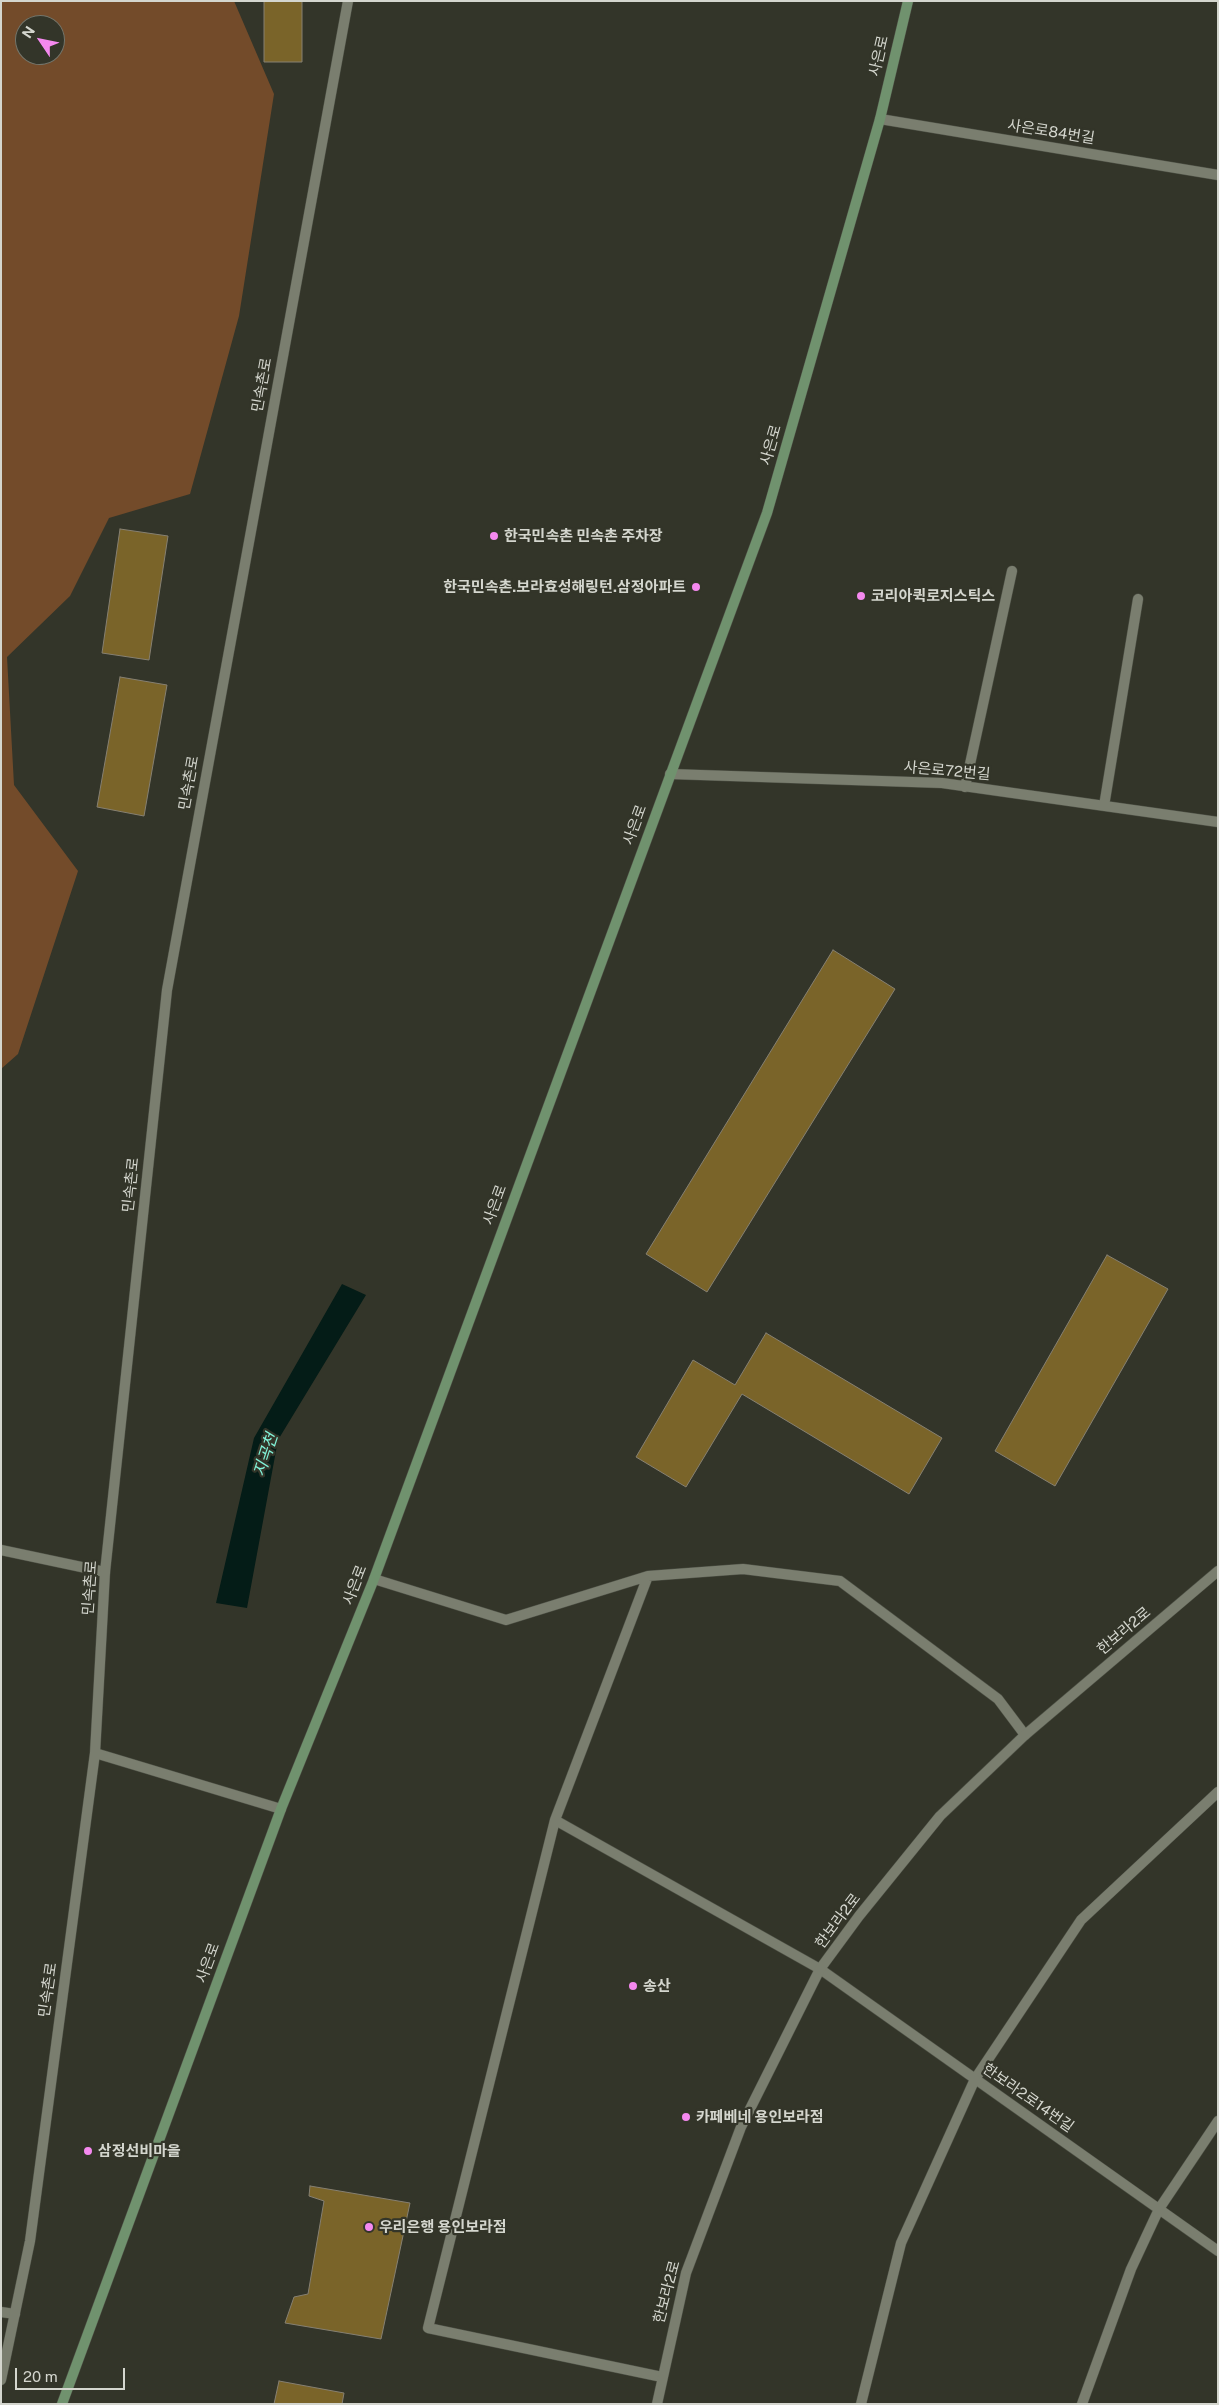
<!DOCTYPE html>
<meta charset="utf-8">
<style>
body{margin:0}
#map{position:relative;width:1219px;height:2405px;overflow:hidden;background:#333529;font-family:"Public Sans",sans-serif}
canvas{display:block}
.frame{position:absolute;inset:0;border:2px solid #d4d6ce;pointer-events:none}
.north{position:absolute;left:15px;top:15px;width:50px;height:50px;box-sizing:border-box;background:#333529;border:1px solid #73756b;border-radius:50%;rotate:304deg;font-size:14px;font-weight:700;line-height:20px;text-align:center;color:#d4d6ce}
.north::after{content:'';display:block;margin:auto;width:18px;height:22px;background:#f589ef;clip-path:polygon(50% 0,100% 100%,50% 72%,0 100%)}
.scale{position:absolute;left:15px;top:2368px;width:110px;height:22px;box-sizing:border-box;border:2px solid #d4d6ce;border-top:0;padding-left:6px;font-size:15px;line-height:18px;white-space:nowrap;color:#d4d6ce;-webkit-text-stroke:4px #333529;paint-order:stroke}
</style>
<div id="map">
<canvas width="1219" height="2405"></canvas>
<div class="frame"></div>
<div class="north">N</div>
<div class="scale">20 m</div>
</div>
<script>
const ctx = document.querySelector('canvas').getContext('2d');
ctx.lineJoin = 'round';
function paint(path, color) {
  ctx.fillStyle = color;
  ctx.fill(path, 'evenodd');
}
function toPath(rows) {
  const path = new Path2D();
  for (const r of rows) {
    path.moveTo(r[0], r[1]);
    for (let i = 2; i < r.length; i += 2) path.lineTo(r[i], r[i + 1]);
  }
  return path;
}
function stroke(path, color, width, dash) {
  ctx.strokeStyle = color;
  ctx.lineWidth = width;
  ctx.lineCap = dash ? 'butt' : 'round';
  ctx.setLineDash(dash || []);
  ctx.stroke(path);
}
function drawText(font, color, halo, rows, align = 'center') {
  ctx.font = font + ' "Public Sans","Noto Sans KR",sans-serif';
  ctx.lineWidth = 4.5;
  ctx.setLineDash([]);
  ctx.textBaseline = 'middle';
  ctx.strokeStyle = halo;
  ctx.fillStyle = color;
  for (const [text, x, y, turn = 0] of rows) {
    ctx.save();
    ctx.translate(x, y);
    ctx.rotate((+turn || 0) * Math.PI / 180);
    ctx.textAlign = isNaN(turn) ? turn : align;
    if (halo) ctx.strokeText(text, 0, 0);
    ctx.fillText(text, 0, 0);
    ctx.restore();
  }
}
const green = toPath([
 [1,1,234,1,274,94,239,316,190,494,109,518,70,596,7,657,14,785,78,871,18,1054,1,1069],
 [25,25,55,25,55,55,25,55]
]);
const water = toPath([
 [342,1284,366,1295,278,1440,247,1608,216,1603,254,1438]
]);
const building = toPath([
 [264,1,302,1,302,62,264,62,264,1],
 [120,529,168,536,149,660,102,653,120,529],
 [120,677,167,685,144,816,97,807,120,677],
 [833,950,895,989,707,1292,646,1254,833,950],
 [1107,1255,1168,1289,1055,1486,995,1451,1107,1255],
 [766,1333,942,1438,909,1494,742,1394,686,1487,636,1457,693,1360,735,1385,766,1333],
 [310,2186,410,2203,381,2339,285,2323,294,2297,308,2294,324,2201,309,2196,310,2186],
 [279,2381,344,2393,342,2404,274,2404,279,2381]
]);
const minor = toPath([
 [880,119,1218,175],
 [670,774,942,783,1218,822],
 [965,787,1012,571],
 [1104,806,1138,599],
 [1,1550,105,1572],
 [648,1576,555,1820,428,2328,662,2377],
 [374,1579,506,1620,648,1576,743,1569,840,1581,998,1699,1025,1735],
 [555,1820,820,1969,1218,2251],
 [1,2312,15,2314],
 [861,2404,901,2243,975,2079,1081,1920,1218,1792],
 [1082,2404,1131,2269,1159,2209,1218,2121]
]);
const tertiary = toPath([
 [95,1753,281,1809],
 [1,2380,30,2241,95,1753,105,1572,167,990,348,1],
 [657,2404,686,2273,741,2127,820,1969,859,1916,940,1816,1025,1735,1218,1571]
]);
const secondary = toPath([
 [62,2404,281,1809,374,1579,767,513,880,119,908,1]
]);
const markers = [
 [494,536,5,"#f589ef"],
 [696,587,5,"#f589ef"],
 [861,596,5,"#f589ef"],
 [633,1986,5,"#f589ef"],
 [686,2117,5,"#f589ef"],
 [88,2151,5,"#f589ef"],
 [369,2227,5,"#f589ef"]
];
const streetNames = [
 ["사은로",879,56,-77],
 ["사은로84번길",1051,132,9],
 ["민속촌로",262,385,-80],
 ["사은로",771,445,-74],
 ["사은로72번길",947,771,5],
 ["민속촌로",189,783,-80],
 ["사은로",635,825,-70],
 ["민속촌로",131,1185,-84],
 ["사은로",495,1205,-70],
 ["사은로",355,1585,-69],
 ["민속촌로",90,1588,-86],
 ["한보라2로",1124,1631,-40],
 ["한보라2로",838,1921,-53],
 ["사은로",208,1963,-70],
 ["민속촌로",48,1990,-82],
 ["한보라2로14번길",1028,2098,35],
 ["한보라2로",667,2292,-75]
];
const poiNames = [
 ["한국민속촌 민속촌 주차장",504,536],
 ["한국민속촌.보라효성해링턴.삼정아파트",686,587,"right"],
 ["코리아퀵로지스틱스",871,596],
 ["송산",643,1986],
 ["카페베네 용인보라점",696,2117],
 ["삼정선비마을",98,2151],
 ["우리은행 용인보라점",379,2227]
];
const waterNames = [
 ["지곡천",266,1455,-72]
];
paint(green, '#734b2a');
paint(water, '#041c17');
paint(building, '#7a6429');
stroke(building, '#868072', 1);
stroke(minor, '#4e5146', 11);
stroke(tertiary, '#4e5146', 11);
stroke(secondary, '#4e5146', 11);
stroke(minor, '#7a7e6f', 10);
stroke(tertiary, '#7a7e6f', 10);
stroke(secondary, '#70926e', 10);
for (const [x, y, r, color] of markers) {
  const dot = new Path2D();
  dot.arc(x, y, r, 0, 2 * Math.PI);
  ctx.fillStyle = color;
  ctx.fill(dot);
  stroke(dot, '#333529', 2);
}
drawText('15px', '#d4d6ce', '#333529', streetNames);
drawText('bold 15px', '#d4d6ce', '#333529', poiNames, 'left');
drawText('italic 16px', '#83f6dc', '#333529', waterNames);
</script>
